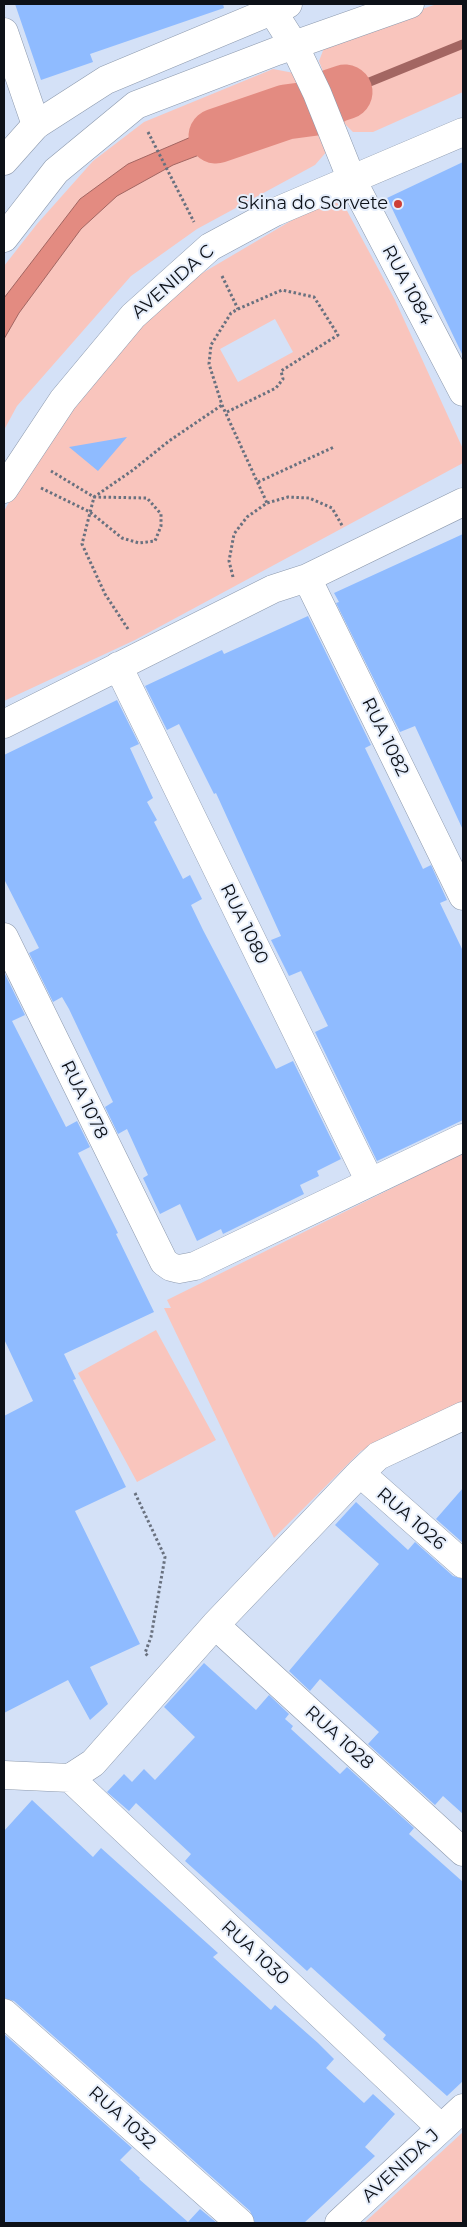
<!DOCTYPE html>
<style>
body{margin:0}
#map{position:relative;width:467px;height:2227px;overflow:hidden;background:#d4e1f7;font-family:Montserrat,sans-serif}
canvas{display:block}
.frame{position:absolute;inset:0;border:5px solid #0d1118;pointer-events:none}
</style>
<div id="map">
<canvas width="467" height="2227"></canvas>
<div class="frame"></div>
</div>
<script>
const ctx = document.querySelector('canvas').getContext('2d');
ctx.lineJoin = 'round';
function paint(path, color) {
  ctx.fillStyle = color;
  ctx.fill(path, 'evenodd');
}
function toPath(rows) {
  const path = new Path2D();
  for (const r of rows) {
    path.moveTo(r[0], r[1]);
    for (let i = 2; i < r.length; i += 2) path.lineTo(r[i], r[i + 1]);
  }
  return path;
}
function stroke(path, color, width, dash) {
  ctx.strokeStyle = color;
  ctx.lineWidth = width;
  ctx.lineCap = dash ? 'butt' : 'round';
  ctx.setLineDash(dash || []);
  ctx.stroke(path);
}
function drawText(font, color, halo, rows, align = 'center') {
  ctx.font = font + ' Montserrat,sans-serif';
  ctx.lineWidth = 4;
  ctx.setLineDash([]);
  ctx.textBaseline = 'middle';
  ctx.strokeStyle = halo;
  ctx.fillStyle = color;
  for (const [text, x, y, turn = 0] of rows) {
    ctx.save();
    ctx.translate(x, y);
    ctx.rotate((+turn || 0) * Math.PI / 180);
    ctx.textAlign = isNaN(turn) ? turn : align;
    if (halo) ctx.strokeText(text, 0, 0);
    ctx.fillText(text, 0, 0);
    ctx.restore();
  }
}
const green = toPath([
 [437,4,463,4,463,92,373,132,353,132,341,120,319,61,324,48,333,39],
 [273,69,294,73,334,143,315,165,197,229,131,276,17,406,4,430,4,266,37,224,93,161,144,122],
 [328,199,345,207,395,300,463,449,463,463,135,640,4,701,4,511,33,460,132,337,177,288],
 [275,319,293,352,238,382,220,349],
 [463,1153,463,1403,361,1451,274,1538,164,1308,171,1308,167,1300],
 [156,1330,216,1440,137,1482,78,1373],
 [463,2132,463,2223,364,2223]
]);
const water = toPath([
 [284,102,288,121,173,165,117,196,81,229,19,313,4,339,4,298,80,199,128,164,219,125,284,102]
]);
const stream = toPath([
 [345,92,463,44]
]);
const river = toPath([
 [216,136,286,112,316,108,333,96,345,92]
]);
const building = toPath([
 [15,4,223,4,224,8,90,54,93,62,41,80],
 [463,162,463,356,387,198],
 [127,437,98,471,69,447],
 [463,534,463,830,415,726,400,732,336,603,339,602,334,593],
 [308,616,371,745,365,748,423,869,431,865,447,900,440,903,463,951,463,1120,377,1161,315,1032,328,1026,301,971,289,976,271,940,281,936,216,793,214,794,179,724,167,730,145,686,222,650,224,654],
 [117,700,139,744,130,748,153,798,147,802,157,820,154,822,183,879,190,875,202,899,191,905,203,930,276,1069,293,1061,341,1159,317,1171,319,1176,300,1185,304,1194,223,1234,221,1229,197,1241,180,1204,160,1214,143,1178,148,1175,127,1129,118,1134,105,1107,113,1102,69,1009,62,997,53,1002,29,953,39,948,4,879,4,755],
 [4,972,25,1015,12,1021,66,1127,77,1121,90,1147,78,1153,118,1233,116,1234,154,1312,64,1354,76,1379,73,1380,126,1487,75,1511,140,1644,90,1667,108,1704,90,1720,68,1680,4,1713,4,1416,33,1401,4,1339],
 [463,1488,463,1543,436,1519],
 [356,1502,408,1550,415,1542,453,1576,463,1579,463,1814,443,1796,435,1805,368,1744,379,1732,320,1679,310,1691,289,1671,379,1564,335,1525],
 [204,1663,256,1710,269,1695,289,1714,285,1719,293,1726,291,1729,340,1774,347,1767,414,1828,409,1834,463,1882,463,2081,447,2096,383,2039,386,2035,311,1967,307,1971,185,1861,191,1854,136,1803,129,1811,107,1792,124,1774,132,1782,144,1769,155,1780,195,1737,164,1707],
 [32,1800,93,1857,101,1848,218,1953,213,1957,271,2010,275,2005,318,2043,334,2059,326,2068,364,2103,373,2094,395,2114,365,2147,375,2156,304,2223,255,2223,250,2211,155,2126,14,2001,4,1998,4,1831],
 [4,2034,132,2148,120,2160,140,2178,139,2179,188,2222,200,2209,217,2223,4,2223]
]);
const path = toPath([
 [148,132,194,222],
 [222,276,238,309],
 [227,412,276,388,283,379,281,371,338,335,314,297,282,290,238,309,231,313,211,345,209,364,222,405,267,503],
 [258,482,334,447],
 [41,488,90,512,122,538,139,543,155,541,161,526,161,514,147,498,94,497,51,471],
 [233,577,229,561,234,534,247,517,267,503,288,497,309,498,332,508,343,527],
 [128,629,105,594,82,544,94,497,133,470,169,441,222,405],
 [135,1493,165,1557,151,1637,145,1653,148,1656]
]);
const street = toPath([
 [268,4,294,45,317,93,351,178,463,392],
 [4,32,36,125],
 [307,578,463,896],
 [118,666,370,1182],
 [4,724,273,589,307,578,463,502],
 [4,937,164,1262,171,1267,179,1269,195,1266,463,1138],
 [360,1473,463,1564],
 [215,1625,463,1852],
 [4,1775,70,1778,93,1763,215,1625,360,1473,378,1456,463,1416],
 [70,1778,441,2128],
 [4,2013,240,2223]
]);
const secondary = toPath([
 [4,161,36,125,106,80,288,4],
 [4,238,56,171,136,105,277,51,410,4],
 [4,489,63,400,133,316,210,247,275,212,463,132],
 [339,2223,463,2108]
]);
const markers = [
 [398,204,5,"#cd3f37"]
];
const poiNames = [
 ["Skina do Sorvete",388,204]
];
const streetNames = [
 ["AVENIDA C",173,282,-41],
 ["RUA 1084",407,285,62],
 ["RUA 1082",385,737,64],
 ["RUA 1080",244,924,64],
 ["RUA 1078",84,1100,64],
 ["RUA 1026",411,1519,41],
 ["RUA 1028",339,1738,42],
 ["RUA 1030",255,1953,43],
 ["RUA 1032",122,2118,42],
 ["AVENIDA J",401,2166,-43]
];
paint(green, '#f9c5bd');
paint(water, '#e38b81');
stroke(water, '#a36662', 1);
stroke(stream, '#a36662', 9);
stroke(river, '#e38b81', 55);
paint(building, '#8fbbff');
stroke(street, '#8c99ad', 29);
stroke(secondary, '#8c99ad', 29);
stroke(path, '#69717f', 3, [2.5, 2.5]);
stroke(street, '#fff', 28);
stroke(secondary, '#fff', 28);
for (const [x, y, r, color] of markers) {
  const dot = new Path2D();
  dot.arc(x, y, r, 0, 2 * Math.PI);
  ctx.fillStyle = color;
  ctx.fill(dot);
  stroke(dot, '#e6eefb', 2);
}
drawText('18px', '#0d1118', '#e6eefb', poiNames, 'right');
drawText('18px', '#0d1118', '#e6eefb', streetNames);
</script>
